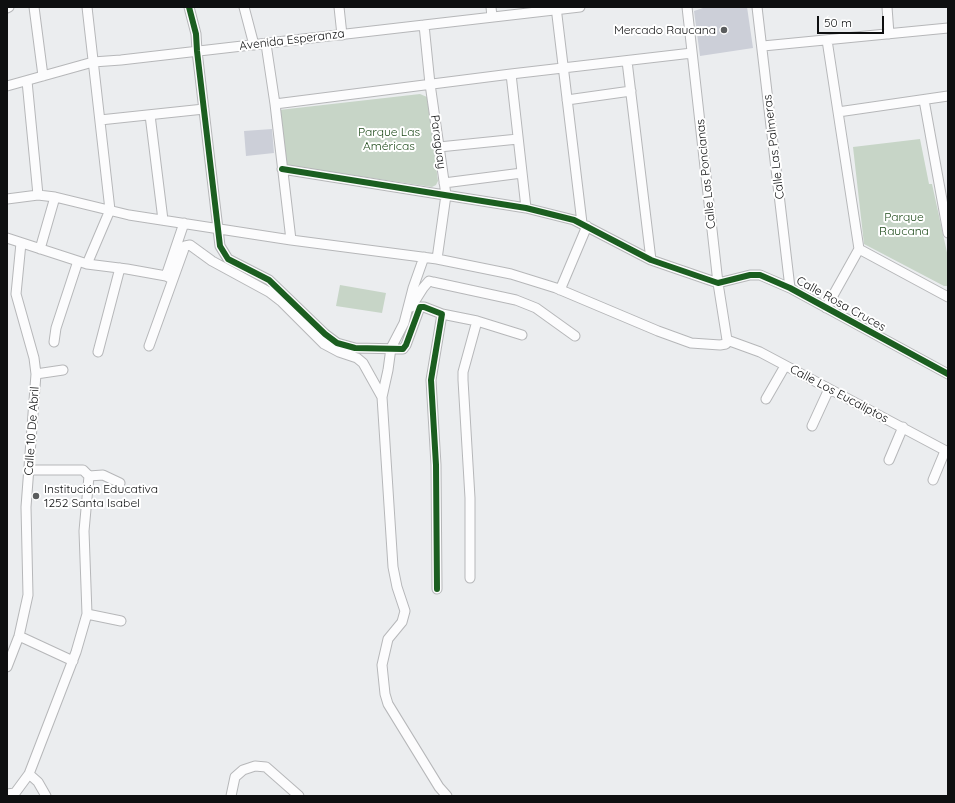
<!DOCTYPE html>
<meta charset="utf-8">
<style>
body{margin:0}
#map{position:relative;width:955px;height:803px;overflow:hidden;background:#ebedef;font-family:Quicksand,sans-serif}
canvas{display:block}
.frame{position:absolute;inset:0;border:8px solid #0e0f10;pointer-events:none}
.scale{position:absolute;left:817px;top:16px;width:67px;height:18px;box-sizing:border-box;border:2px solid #0e0f10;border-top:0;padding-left:5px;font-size:12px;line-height:14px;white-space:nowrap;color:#0e0f10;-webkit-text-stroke:3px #fff;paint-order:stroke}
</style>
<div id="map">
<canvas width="955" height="803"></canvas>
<div class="frame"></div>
<div class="scale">50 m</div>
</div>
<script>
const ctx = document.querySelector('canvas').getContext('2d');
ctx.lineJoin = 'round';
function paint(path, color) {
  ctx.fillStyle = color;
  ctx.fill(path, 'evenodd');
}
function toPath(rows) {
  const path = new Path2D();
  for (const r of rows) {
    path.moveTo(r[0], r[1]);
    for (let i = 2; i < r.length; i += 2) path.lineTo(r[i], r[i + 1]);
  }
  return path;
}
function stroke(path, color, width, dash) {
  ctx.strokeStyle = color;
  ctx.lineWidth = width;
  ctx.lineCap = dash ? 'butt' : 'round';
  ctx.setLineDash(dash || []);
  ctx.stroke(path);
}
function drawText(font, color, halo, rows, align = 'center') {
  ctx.font = font + ' Quicksand,sans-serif';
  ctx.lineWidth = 4;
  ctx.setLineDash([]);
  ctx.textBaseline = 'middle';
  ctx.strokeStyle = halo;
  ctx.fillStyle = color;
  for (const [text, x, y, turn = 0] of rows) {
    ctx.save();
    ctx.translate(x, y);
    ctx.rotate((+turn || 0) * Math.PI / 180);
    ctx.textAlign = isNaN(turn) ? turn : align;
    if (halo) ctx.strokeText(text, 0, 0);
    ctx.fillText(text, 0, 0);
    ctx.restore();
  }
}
const green = toPath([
 [420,94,427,97,438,181,436,185,432,187,285,165,279,110],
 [920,139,929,184,932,184,948,257,948,286,944,286,864,244,853,147],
 [340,285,386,293,382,313,336,306]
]);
const building = toPath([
 [706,7,747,7,753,48,700,56,694,11],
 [272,129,274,153,246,156,244,131]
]);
const minor = toPath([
 [34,7,43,76],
 [87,7,110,210,87,264],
 [189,7,196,34,197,51,220,246,228,259,269,280,325,334,337,343,355,348,403,349,406,345,420,307,424,307,442,314,431,380,436,465,437,589],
 [244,7,254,45],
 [339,7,342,35],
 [491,7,492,17],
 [556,7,582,223],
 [687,7,718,283,727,340],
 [757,7,790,288],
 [887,7,889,34],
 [7,8,9,7],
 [424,25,430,84,446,195,437,259],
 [266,44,275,104,291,240],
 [763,46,948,28],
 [627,61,651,260],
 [511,74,526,208],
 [27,81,38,195],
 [7,86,93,62,121,60,580,7],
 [567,100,631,91],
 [924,100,948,233],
 [275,104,511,74,692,53],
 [838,112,948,96],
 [150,115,163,220],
 [100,120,204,109],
 [439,147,518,139],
 [282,169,526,208,574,220,651,260,718,283,750,275,760,275,790,288,948,374],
 [444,183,522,173],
 [7,199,38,195,55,197,129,215,291,240,437,259,511,274,556,288,658,331,691,343,720,345,726,344,727,340],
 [7,238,87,264,127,269,166,276,172,279],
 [40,249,55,197],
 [859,249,948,297],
 [424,257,413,288,404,323,391,348,388,370,382,397,393,567,397,587,405,611,402,622,388,639,382,665,385,694,388,704,439,787,447,796],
 [166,276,184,223],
 [560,290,587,226],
 [411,307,423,288,429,281,433,282,516,300,536,308,575,336],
 [826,308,859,249,827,40],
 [442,314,477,321,522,335],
 [727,340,760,352,948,452],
 [54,342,56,328,78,261],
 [149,346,185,246,190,245,212,261,269,292,282,302,324,344,339,352,357,358,363,363,382,397],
 [98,352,120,268],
 [36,374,63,370],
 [766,399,785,366],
 [812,426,829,389],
 [889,460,903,427],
 [89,476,103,475,120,483],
 [933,480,945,451],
 [470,578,470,498,463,380,463,372,477,321],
 [87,614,121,621],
 [19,636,73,661],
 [7,667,19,636,28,595,26,507,36,374,34,358,16,294,21,243],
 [29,774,38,782,46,796],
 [7,794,15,793,29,774,76,652,87,614,84,531,89,476,83,470,29,470],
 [231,796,235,777,243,770,255,766,266,767,299,796]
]);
const cycleway = toPath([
 [189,7,196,34,197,51,220,246,228,259,269,280,325,334,337,343,355,348,403,349,406,345,420,307,424,307,442,314,431,380,436,465,437,589],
 [282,169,526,208,574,220,651,260,718,283,750,275,760,275,790,288,948,374]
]);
const markers = [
 [724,30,4,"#5b5d5e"],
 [36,496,4,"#5b5d5e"]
];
const poiNames = [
 ["Mercado Raucana",716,30],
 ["Institución Educativa",44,489,"left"],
 ["1252 Santa Isabel",44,503,"left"]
];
const streetNames = [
 ["Avenida Esperanza",292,40,-7],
 ["Paraguay",438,142,82],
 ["Calle Las Palmeras",774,147,-97],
 ["Calle Las Poncianas",706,174,-96],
 ["Calle Rosa Cruces",841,304,29],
 ["Calle Los Eucaliptos",839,394,28],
 ["Calle 10 De Abril",32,431,-86]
];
const parkNames = [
 ["Parque Las",389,132],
 ["Américas",389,146],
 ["Parque",904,217],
 ["Raucana",904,231]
];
paint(green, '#c7d5c7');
paint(building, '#cccfd8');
stroke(minor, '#b6b7b9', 11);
stroke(minor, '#fcfcfd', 9);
stroke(cycleway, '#1b5e20', 6);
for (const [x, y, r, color] of markers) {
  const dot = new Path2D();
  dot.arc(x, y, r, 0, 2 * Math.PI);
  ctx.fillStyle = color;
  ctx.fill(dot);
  stroke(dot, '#fff', 1.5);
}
drawText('12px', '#0e0f10', '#fff', poiNames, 'right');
drawText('12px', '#0e0f10', '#fff', streetNames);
drawText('12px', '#1e4a1a', '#fff', parkNames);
</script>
